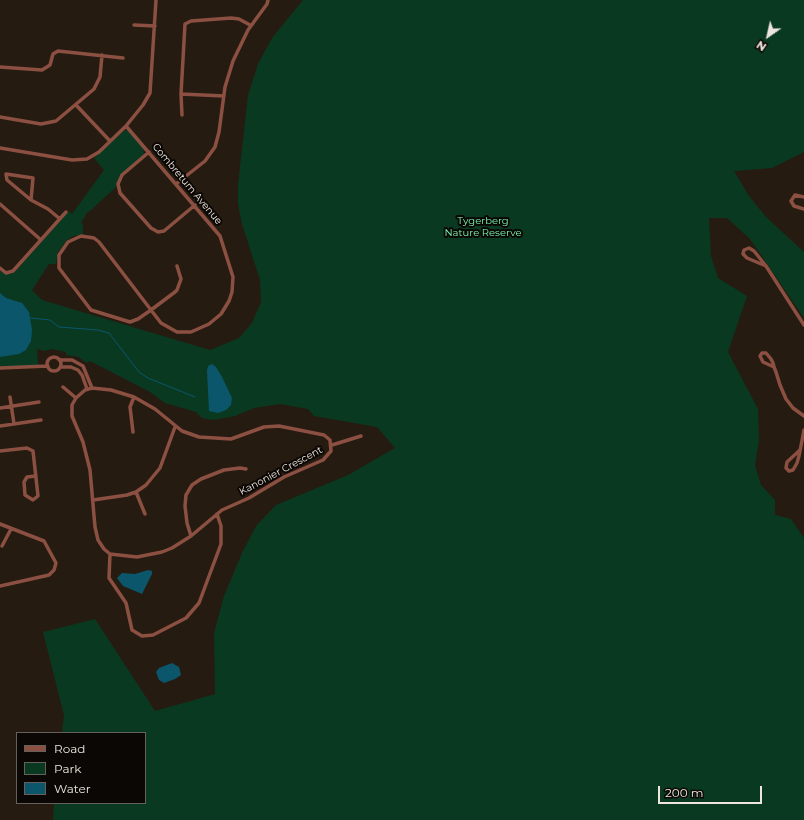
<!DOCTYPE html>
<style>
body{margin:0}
#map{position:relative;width:804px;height:820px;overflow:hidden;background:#261b10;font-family:Montserrat,sans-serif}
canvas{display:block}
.legend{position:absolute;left:16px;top:732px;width:130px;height:72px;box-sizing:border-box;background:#0b0704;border:1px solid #65605b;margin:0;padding:5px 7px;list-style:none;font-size:12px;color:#ede5de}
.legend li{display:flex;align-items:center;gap:8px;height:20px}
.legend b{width:20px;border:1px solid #65605b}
.north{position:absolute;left:748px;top:16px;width:40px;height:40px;-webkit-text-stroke:3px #0b0704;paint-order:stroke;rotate:214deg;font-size:11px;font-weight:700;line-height:16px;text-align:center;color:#ede5de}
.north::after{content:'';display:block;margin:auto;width:14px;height:18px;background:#ede5de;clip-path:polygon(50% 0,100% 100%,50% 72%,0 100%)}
.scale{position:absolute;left:658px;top:786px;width:104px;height:18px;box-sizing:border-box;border:2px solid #ede5de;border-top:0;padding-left:5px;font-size:12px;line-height:14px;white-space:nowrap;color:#ede5de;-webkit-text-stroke:3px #0b0704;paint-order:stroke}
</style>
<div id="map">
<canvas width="804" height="820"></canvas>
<ul class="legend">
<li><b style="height:5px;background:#8b5042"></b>Road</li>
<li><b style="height:11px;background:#0a3922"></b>Park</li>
<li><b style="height:11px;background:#0b566a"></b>Water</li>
</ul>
<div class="north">N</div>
<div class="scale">200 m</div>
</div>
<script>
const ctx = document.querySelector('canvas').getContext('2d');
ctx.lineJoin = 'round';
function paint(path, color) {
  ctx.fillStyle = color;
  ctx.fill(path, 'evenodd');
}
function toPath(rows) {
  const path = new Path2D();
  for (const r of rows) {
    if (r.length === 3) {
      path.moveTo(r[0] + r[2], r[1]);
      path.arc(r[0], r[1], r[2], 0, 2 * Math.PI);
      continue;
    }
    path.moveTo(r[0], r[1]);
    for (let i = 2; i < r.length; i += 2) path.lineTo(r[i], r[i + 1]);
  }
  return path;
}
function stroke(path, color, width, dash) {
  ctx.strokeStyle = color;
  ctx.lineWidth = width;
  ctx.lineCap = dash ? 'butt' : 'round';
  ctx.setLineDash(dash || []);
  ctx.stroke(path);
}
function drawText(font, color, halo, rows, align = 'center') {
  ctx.font = font + ' Montserrat,sans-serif';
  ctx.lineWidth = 4;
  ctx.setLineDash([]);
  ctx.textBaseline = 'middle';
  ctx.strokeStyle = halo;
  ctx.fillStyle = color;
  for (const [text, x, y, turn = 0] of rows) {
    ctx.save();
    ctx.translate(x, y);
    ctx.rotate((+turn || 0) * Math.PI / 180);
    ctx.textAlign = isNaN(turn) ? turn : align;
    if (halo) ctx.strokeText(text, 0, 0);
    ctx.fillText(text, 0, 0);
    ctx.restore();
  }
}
const green = toPath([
 [303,0,804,0,804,152,772,168,734,171,749,196,766,217,804,252,804,318,750,239,727,218,709,218,711,256,718,278,747,296,728,352,758,409,759,440,755,465,761,485,775,500,775,515,791,519,804,538,804,820,53,820,54,803,145,803,145,733,62,733,64,715,43,632,95,619,155,711,215,694,214,633,224,596,242,553,256,526,276,505,348,475,395,448,377,427,314,416,308,409,280,404,254,408,235,416,213,420,202,418,196,412,165,403,150,392,90,361,86,363,79,357,66,355,66,352,51,349,45,351,37,349,38,365,0,367,0,271,6,274,14,273,69,211,72,214,104,170,94,158,125,130,129,131,143,148,144,154,119,176,116,187,89,212,88,211,81,223,83,224,83,234,73,236,66,241,58,252,56,264,49,264,32,290,42,300,210,350,239,338,252,323,261,302,260,280,242,224,238,204,238,185,248,95,258,64,272,38]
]);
const water = toPath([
 [0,293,6,298,22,303,29,312,32,330,31,341,26,350,19,354,0,357],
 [212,364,216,367,222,377,232,398,231,405,226,410,218,413,209,411,207,371,208,366],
 [148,570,152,571,152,574,142,594,123,586,117,578,122,573,135,574],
 [172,663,179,667,181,675,175,679,164,683,159,680,156,672,159,668]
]);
const stream = toPath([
 [30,318,50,320,59,327,98,330,109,333,139,372,148,378,195,397]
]);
const minor = toPath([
 [134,25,155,26],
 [0,67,42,70,50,65,53,54,58,51,123,58],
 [181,94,224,96],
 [76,105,110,141],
 [182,115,181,94,185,24,191,21,231,18,239,19,250,25],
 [0,117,41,124,56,121,94,89,100,77,102,55],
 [126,126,220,236,233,277,232,292,229,301,221,314,209,324,191,332,177,332,161,323,151,310,99,242,94,238,81,236,68,242,59,255,59,268,91,310,130,322,138,319,151,310,175,292,177,290,181,279,177,266],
 [0,148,72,160,87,159,99,152,126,126,143,105,150,93,156,0],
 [149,152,122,175,118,184,120,193,151,228,158,232,164,231,195,205],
 [176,184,205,161,215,147,219,132,225,87,233,61,248,30,267,4,268,0],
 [804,197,795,195,791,201,794,206,804,209],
 [31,200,33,178,6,174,7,180,31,200,48,209,60,219],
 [0,204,41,240],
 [766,266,747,258,743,254,744,250,749,248,754,251,766,266,804,325],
 [0,268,6,273,13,271,66,212],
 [54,364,7],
 [59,360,72,360,83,366,92,388],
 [61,367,71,367,78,370,82,375,87,389],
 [774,367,763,362,760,356,762,353,766,353,771,359,773,363,774,367,776,372,780,385,786,399,793,408,804,416],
 [0,368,48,366],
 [63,387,76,398],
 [92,388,111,390,134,397,155,409,182,431,199,437,231,439,264,427,279,426,324,435,330,440,331,451,323,460,284,477,249,498,222,510,191,536,172,548,162,552,137,557,110,554,104,549,98,540,95,527,90,470,83,442,72,416,72,405,76,398,85,390,92,388],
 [10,397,14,424],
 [0,408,39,402],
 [0,426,41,420],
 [133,432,130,407,134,397],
 [332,445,361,436],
 [800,450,787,462,786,468,789,471,793,470,797,463,799,456,804,430],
 [0,451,27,448,33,451,38,496,33,500,25,495,24,482,27,477,36,476],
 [136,492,145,514],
 [93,500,127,495,136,492,146,485,160,468,175,427],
 [0,524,44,541,56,563,54,570,49,575,0,586],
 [191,536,187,523,185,506,186,495,192,485,201,479,224,470,240,468,246,469],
 [2,546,11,529],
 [110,554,109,578,126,603,132,630,142,636,153,635,186,618,199,603,221,544,221,526,217,514]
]);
const streetNames = [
 ["Combretum Avenue",187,184,50],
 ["Kanonier Crescent",281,471,-28]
];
const parkNames = [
 ["Tygerberg",483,221],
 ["Nature Reserve",483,233]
];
paint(green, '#0a3922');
paint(water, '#0b566a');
stroke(stream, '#0b566a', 1);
stroke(minor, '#8b5042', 3.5);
drawText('10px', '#ede5de', '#0b0704', streetNames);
drawText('10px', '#7afcb4', '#0b0704', parkNames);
</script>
